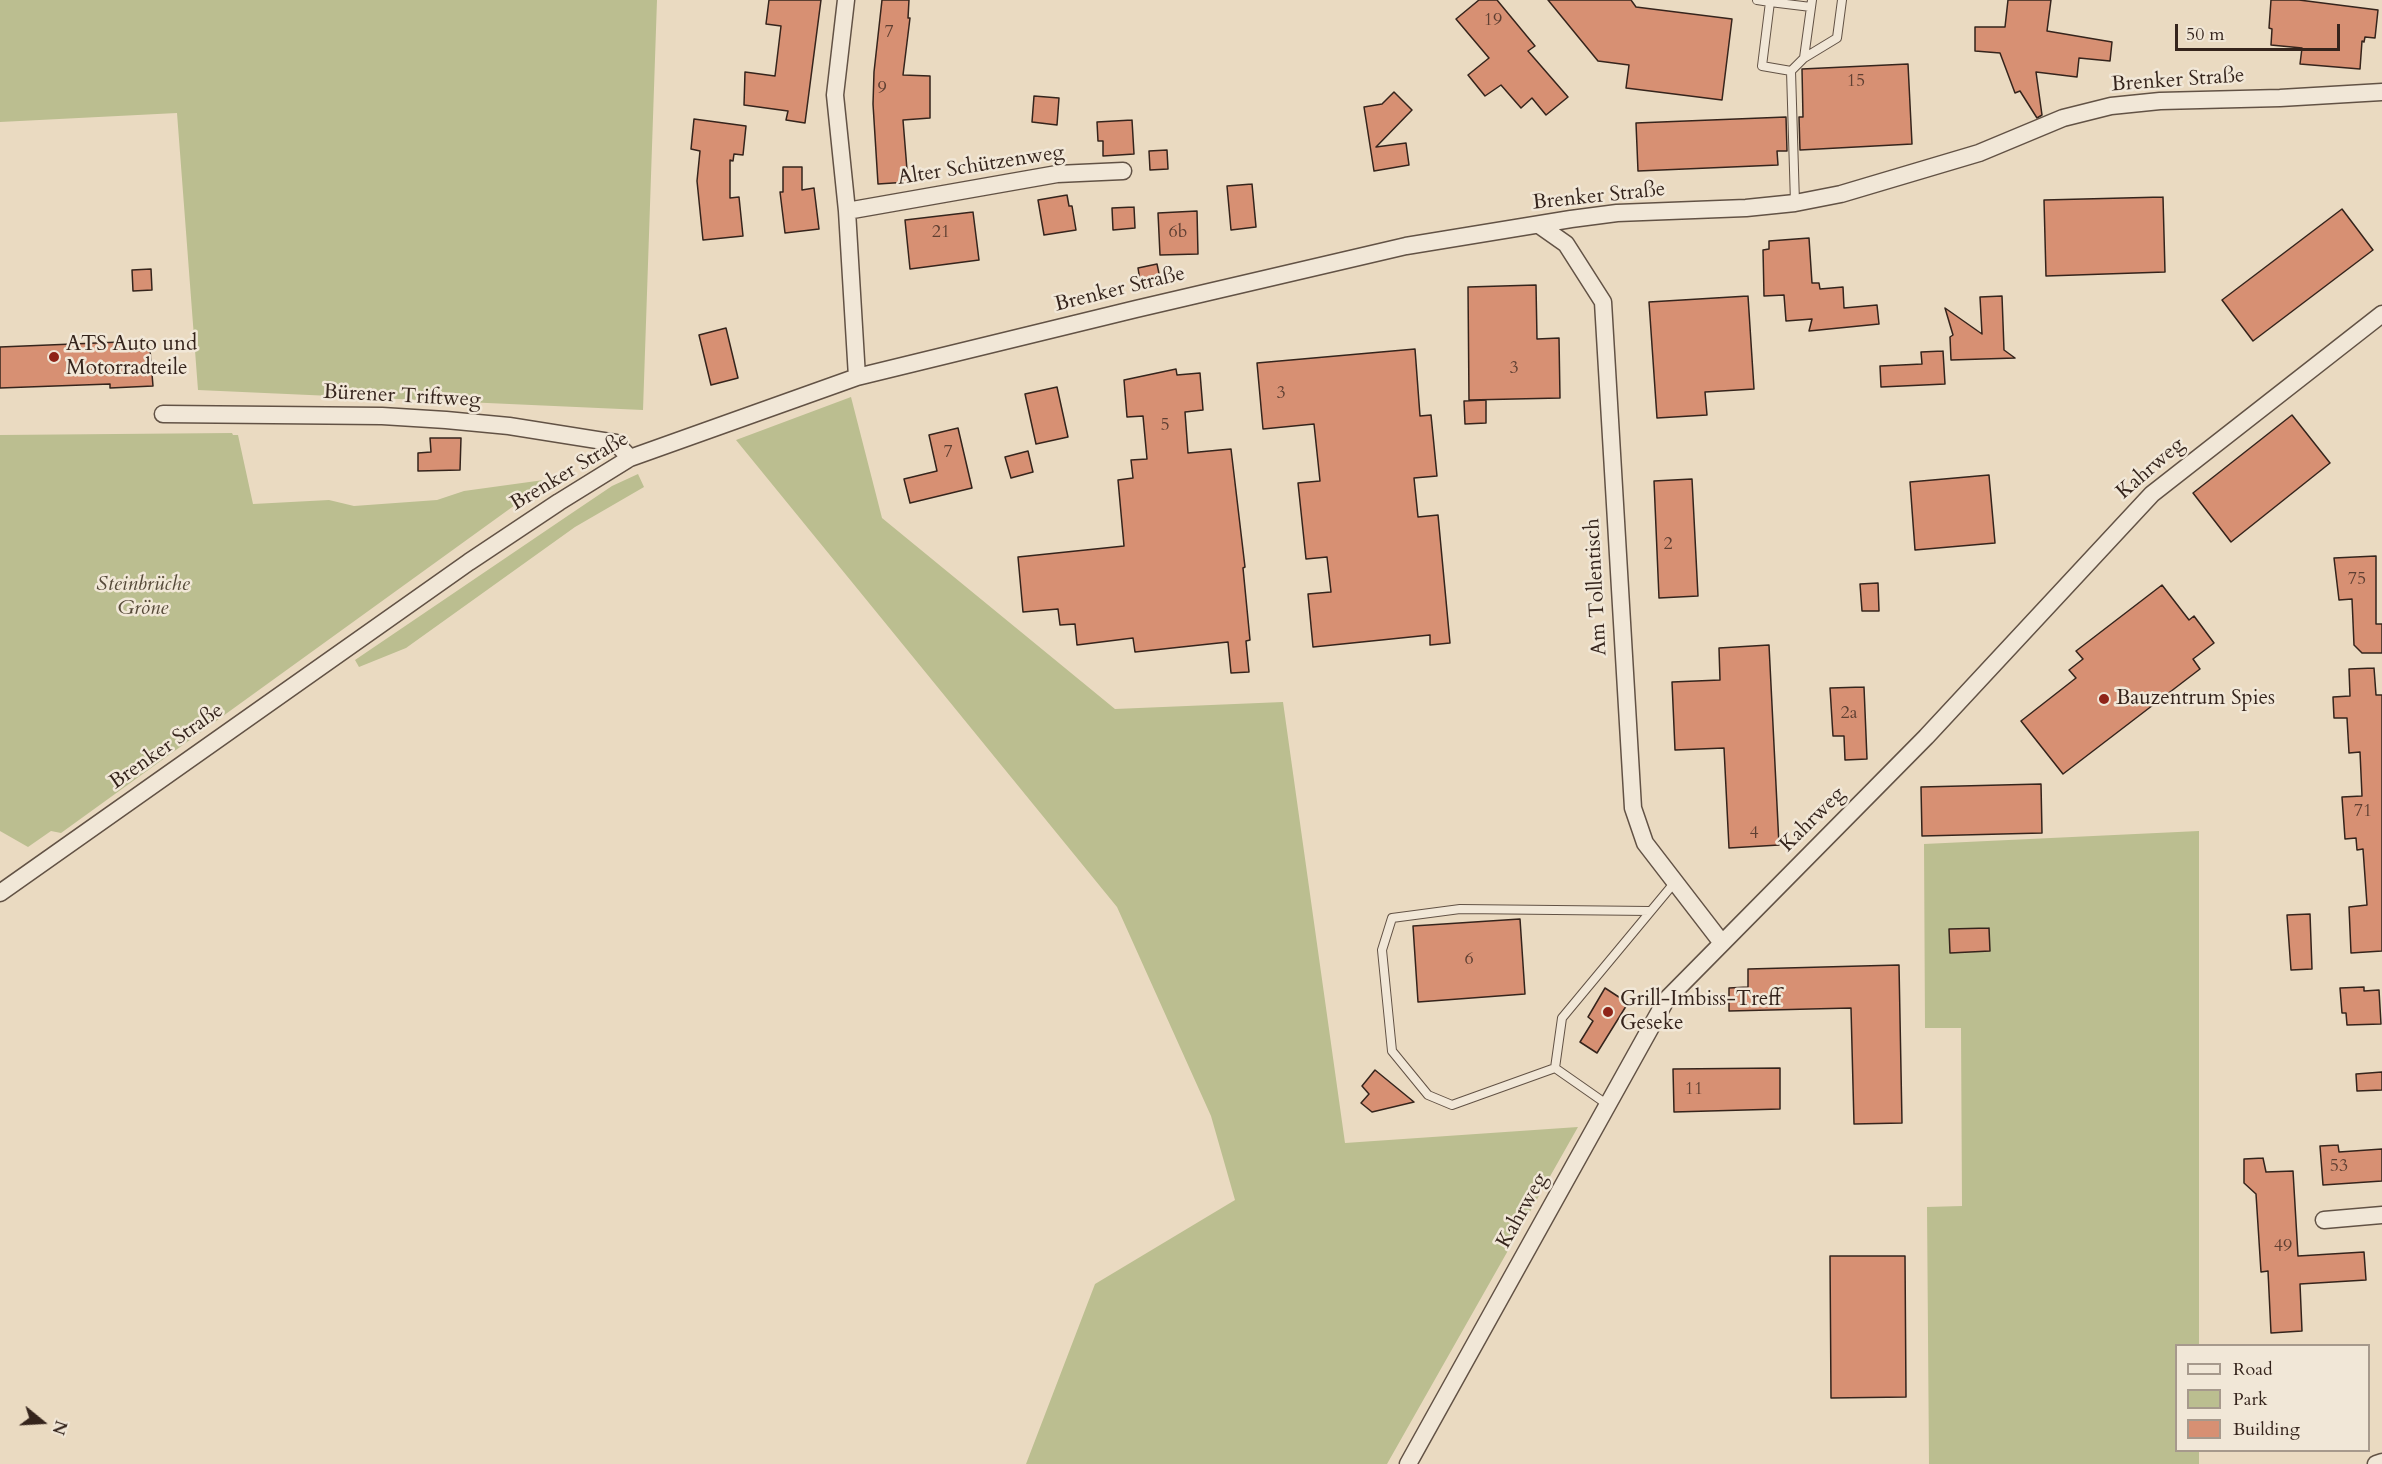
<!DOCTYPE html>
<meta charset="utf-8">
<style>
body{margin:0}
#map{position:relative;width:2382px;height:1464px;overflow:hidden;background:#eadac1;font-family:Cardo,serif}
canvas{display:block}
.legend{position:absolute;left:2175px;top:1344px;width:195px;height:108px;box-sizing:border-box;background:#f1e7d7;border:2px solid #a6998c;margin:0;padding:8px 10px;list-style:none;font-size:18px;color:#35241c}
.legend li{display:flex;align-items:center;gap:12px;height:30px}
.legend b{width:30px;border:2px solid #a6998c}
.north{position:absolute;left:12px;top:1392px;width:60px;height:60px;-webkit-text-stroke:4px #f1e7d7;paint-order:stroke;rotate:108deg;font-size:16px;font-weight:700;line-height:24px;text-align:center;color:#35241c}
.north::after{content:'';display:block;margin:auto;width:21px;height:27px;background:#35241c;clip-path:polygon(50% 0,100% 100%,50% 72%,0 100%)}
.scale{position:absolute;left:2175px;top:24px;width:165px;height:27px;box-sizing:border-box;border:3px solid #35241c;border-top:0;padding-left:8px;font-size:18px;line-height:21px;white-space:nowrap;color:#35241c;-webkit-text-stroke:4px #f1e7d7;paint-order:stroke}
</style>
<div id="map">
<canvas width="2382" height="1464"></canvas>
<ul class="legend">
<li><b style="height:8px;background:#f1e7d7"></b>Road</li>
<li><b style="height:16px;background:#bbbe90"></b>Park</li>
<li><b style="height:16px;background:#d79073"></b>Building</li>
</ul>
<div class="north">N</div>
<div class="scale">50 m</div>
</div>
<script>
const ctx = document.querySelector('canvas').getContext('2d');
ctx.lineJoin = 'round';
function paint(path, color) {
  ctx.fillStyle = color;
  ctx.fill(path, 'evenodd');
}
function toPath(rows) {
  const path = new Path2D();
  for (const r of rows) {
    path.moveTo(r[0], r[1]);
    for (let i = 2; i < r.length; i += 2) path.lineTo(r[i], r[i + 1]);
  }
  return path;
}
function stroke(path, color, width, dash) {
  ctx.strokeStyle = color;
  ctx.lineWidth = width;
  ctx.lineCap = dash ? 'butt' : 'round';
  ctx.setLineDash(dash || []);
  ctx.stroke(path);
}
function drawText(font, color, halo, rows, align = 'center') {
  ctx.font = font + ' Cardo,serif';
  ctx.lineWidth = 5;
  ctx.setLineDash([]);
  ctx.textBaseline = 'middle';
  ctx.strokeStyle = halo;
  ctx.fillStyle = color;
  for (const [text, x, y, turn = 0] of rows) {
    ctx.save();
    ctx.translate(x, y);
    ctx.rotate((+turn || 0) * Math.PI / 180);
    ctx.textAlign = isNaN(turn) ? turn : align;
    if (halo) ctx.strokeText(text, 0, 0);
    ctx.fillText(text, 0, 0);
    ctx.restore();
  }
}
const green = toPath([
 [0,0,657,0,643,410,198,390,177,113,0,122],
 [851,397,882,518,1115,709,1283,702,1345,1143,1578,1127,1387,1464,1026,1464,1095,1284,1235,1200,1211,1116,1117,907,736,440],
 [232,433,233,435,238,435,253,504,329,500,354,506,437,500,464,491,551,479,61,833,51,831,28,847,0,831,0,435],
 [638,474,644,487,575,527,406,648,359,667,355,660,566,517,612,486],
 [2199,831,2199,1345,2176,1346,2176,1450,2199,1451,2199,1464,1929,1464,1927,1207,1962,1206,1961,1028,1925,1028,1924,844]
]);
const building = toPath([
 [769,0,821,0,805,123,786,120,788,111,744,105,745,72,775,76,781,26,766,24,769,0],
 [882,0,909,0,908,18,910,18,903,75,930,76,930,118,903,120,908,182,878,184,873,104,874,72,882,0],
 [1479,0,1497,0,1535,46,1528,51,1568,97,1546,115,1532,98,1521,108,1501,85,1485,96,1468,75,1489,58,1456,19,1479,0],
 [1548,0,1631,0,1636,7,1732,19,1722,100,1626,88,1629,65,1598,61,1548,0],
 [2008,0,2051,0,2047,31,2112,42,2110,61,2079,58,2077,77,2036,72,2042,115,2037,118,2020,91,2015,93,2000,53,1975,51,1975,27,2005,27,2008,0],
 [2271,0,2299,0,2378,10,2375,38,2365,37,2364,42,2362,41,2360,69,2300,64,2302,48,2271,45,2272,29,2269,28,2271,0],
 [1908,64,1912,144,1800,150,1799,117,1803,117,1802,69,1908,64],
 [1394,92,1412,110,1376,147,1406,143,1409,165,1374,171,1364,107,1382,104,1394,92],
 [1034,96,1059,98,1057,125,1032,122,1034,96],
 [1786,117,1787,151,1777,151,1778,165,1638,171,1636,123,1786,117],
 [694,119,746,126,743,155,734,154,733,161,730,160,730,198,739,197,743,236,703,240,697,181,700,151,691,149,694,119],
 [1132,120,1134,154,1103,156,1103,141,1098,141,1097,122,1132,120],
 [1167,150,1168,169,1150,170,1149,151,1167,150],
 [783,167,802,167,802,190,814,188,819,229,785,233,780,192,783,192,783,167],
 [1252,184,1256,227,1231,230,1227,186,1252,184],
 [1067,195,1069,206,1072,206,1076,230,1044,235,1038,200,1067,195],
 [2163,197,2165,272,2046,276,2044,200,2163,197],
 [1134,207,1135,228,1113,230,1112,208,1134,207],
 [2342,209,2373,250,2253,341,2222,300,2342,209],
 [1197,211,1198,254,1160,255,1158,213,1197,211],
 [973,212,979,260,910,269,905,220,973,212],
 [1809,238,1812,283,1819,283,1820,289,1843,287,1844,308,1877,305,1879,324,1809,331,1812,319,1786,321,1784,295,1764,296,1763,250,1769,249,1769,241,1809,238],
 [1157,264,1161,283,1141,287,1138,268,1157,264],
 [151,269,152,290,133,291,132,270,151,269],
 [1536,285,1537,339,1559,338,1560,398,1469,400,1468,287,1536,285],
 [1748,296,1754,389,1705,392,1707,415,1657,418,1649,302,1748,296],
 [2002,296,2004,350,2015,358,1951,360,1950,337,1953,335,1945,308,1982,334,1980,297,2002,296],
 [726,328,738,378,711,385,699,335,726,328],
 [121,342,122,351,150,350,153,386,110,388,110,384,0,388,0,347,121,342],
 [1415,349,1420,416,1431,415,1437,476,1414,478,1418,517,1438,515,1450,643,1430,645,1430,635,1313,647,1308,594,1331,592,1327,557,1306,559,1298,483,1320,481,1314,424,1263,429,1257,363,1415,349],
 [1943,351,1945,384,1881,387,1880,366,1922,364,1921,352,1943,351],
 [1176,369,1177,375,1200,373,1203,410,1185,412,1188,453,1231,449,1245,567,1243,568,1250,640,1246,641,1249,672,1231,673,1228,642,1135,652,1133,638,1077,645,1075,624,1060,625,1058,609,1023,612,1018,557,1124,546,1118,480,1133,478,1131,460,1147,459,1143,416,1127,417,1124,380,1176,369],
 [1057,387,1068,437,1036,444,1025,394,1057,387],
 [1486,400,1486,423,1465,424,1464,401,1486,400],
 [2292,415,2330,463,2231,542,2193,493,2292,415],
 [958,428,972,488,910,503,904,479,937,471,929,435,958,428],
 [430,438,461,438,460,470,418,471,418,453,431,452,430,438],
 [1028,451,1033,472,1011,478,1005,457,1028,451],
 [1989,475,1995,543,1915,550,1910,482,1989,475],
 [1692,479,1698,596,1659,598,1654,481,1692,479],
 [2376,556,2376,624,2382,624,2382,653,2362,653,2354,645,2352,599,2339,600,2334,558,2376,556],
 [1878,583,1879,611,1862,611,1860,584,1878,583],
 [2162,585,2189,620,2194,616,2214,643,2193,659,2200,669,2063,774,2021,721,2076,678,2069,670,2083,659,2076,651,2162,585],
 [1769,645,1779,845,1729,848,1724,748,1675,750,1672,682,1720,680,1719,648,1769,645],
 [2374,668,2376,695,2382,695,2382,951,2351,953,2349,907,2367,905,2363,849,2357,850,2356,838,2345,839,2342,797,2362,796,2360,752,2349,753,2347,718,2334,718,2333,697,2350,696,2349,669,2374,668],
 [1864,687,1867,759,1845,760,1844,736,1833,736,1830,688,1864,687],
 [2041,784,2042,833,1922,836,1921,787,2041,784],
 [2310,914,2312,969,2291,970,2287,915,2310,914],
 [1520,919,1525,994,1418,1002,1413,926,1520,919],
 [1989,928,1990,951,1950,953,1949,929,1989,928],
 [1899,965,1902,1123,1854,1124,1851,1008,1729,1011,1729,988,1748,987,1748,969,1899,965],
 [2364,987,2364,991,2379,990,2381,1024,2347,1025,2346,1013,2342,1013,2340,988,2364,987],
 [1605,988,1628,1003,1597,1053,1580,1042,1593,1021,1588,1017,1605,988],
 [1780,1068,1780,1109,1674,1112,1673,1069,1780,1068],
 [1375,1070,1414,1102,1372,1112,1361,1103,1369,1094,1362,1086,1375,1070],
 [2382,1072,2382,1090,2357,1091,2356,1074,2382,1072],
 [2338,1145,2339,1152,2382,1149,2382,1181,2323,1185,2320,1146,2338,1145],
 [2263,1158,2266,1172,2293,1171,2298,1256,2364,1252,2366,1280,2300,1284,2302,1331,2271,1333,2268,1271,2261,1272,2256,1194,2244,1183,2244,1159,2263,1158],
 [1830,1256,1905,1256,1906,1397,1831,1398,1830,1256]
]);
const service = toPath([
 [1757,0,1770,2,1762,66,1791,71],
 [1770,2,1811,7],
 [1804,58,1812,0],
 [1795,203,1791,71,1804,58,1837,38,1842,0],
 [1555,1068,1452,1105,1428,1095,1392,1051,1382,950,1392,918,1460,909,1650,911],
 [1608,1105,1555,1068,1562,1018,1675,882]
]);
const minor = toPath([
 [846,0,835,95,847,211,857,377],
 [847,211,1057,174,1123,171],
 [1539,225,1566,244,1603,302,1633,808,1645,843,1722,943],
 [163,414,382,416,446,420,509,426,616,443,630,458],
 [0,893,469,562,559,502,630,458,857,377,1136,309,1406,246,1571,219,1617,213,1746,208,1795,203,1841,194,1979,153,2063,118,2111,106,2160,101,2280,98,2382,92],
 [2324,1220,2382,1215],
 [1408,1464,1666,1000,1926,737,2152,494,2382,314],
 [2376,1464,2382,1462]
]);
const markers = [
 [54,357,6,"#8f2418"],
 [2104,699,6,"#8f2418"],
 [1608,1012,6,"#8f2418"]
];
const numberNames = [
 ["19",1493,21],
 ["7",889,33],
 ["15",1856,82],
 ["9",882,89],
 ["21",941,233],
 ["6b",1178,233],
 ["3",1514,369],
 ["3",1281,394],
 ["5",1165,426],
 ["7",948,453],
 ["2",1668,545],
 ["75",2357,580],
 ["2a",1849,714],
 ["71",2363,812],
 ["4",1754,834],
 ["6",1469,960],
 ["11",1694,1090],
 ["53",2339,1167],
 ["49",2283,1247]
];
const streetNames = [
 ["Brenker Straße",2178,81,-4],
 ["Alter Schützenweg",981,166,-9],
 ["Brenker Straße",1599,197,-6],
 ["Brenker Straße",1120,290,-14],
 ["Bürener Triftweg",402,397,3],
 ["Kahrweg",2151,469,-41],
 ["Brenker Straße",570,472,-31],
 ["Am Tollentisch",1597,587,-93],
 ["Brenker Straße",167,747,-35],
 ["Kahrweg",1813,820,-45],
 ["Kahrweg",1523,1211,-61]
];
const poiNames = [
 ["ATS Auto und",66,345],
 ["Motorradteile",66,369],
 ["Bauzentrum Spies",2116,699],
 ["Grill-Imbiss-Treff",1620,1000],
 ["Geseke",1620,1024]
];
const parkNames = [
 ["Steinbrüche",143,585],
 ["Gröne",143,609]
];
paint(green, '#bbbe90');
paint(building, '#d79073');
stroke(building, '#35241c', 1.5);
stroke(service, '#625245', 10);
stroke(minor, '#625245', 19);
stroke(service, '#f1e7d7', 8);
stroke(minor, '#f1e7d7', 16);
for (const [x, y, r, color] of markers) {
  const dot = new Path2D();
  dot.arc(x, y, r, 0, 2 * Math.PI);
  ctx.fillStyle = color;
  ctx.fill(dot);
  stroke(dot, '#f1e7d7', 2);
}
drawText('18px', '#5e3f32', null, numberNames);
drawText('21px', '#35241c', '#f1e7d7', streetNames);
drawText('21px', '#35241c', '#f1e7d7', poiNames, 'left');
drawText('italic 21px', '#564a39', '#f1e7d7', parkNames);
</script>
